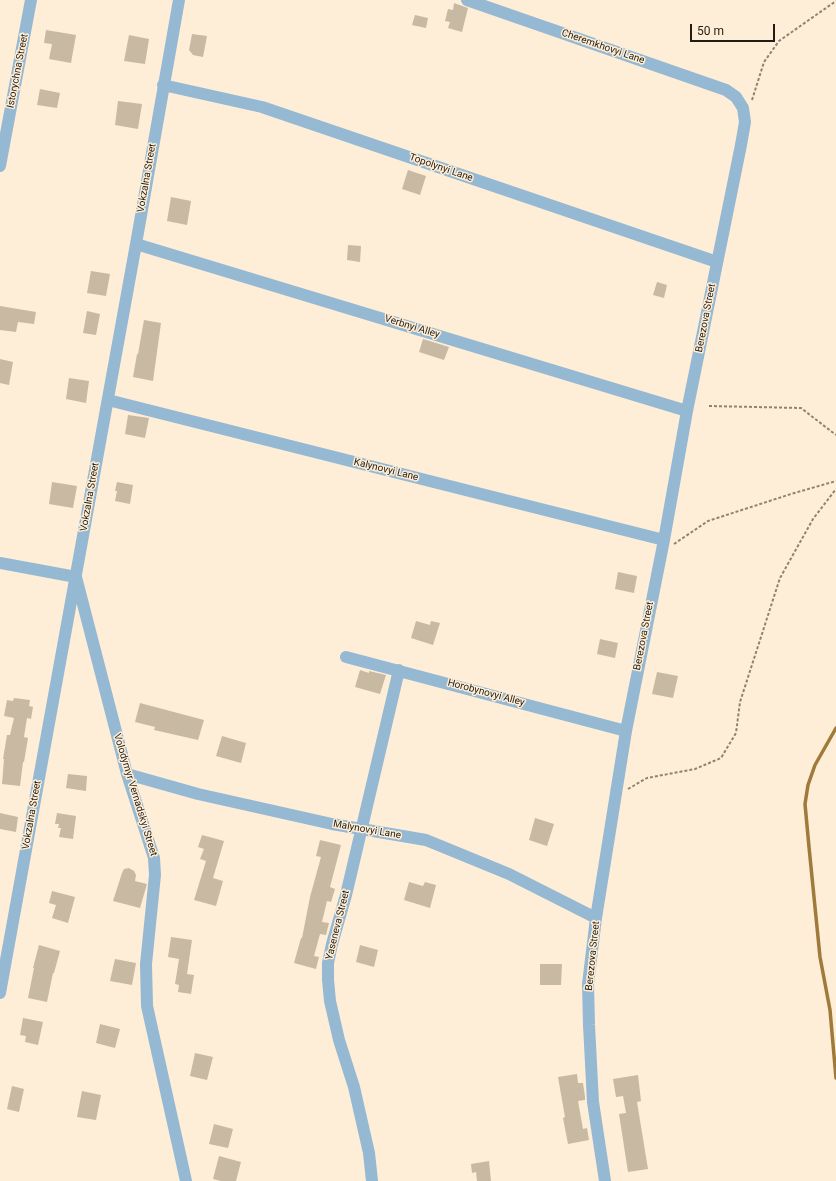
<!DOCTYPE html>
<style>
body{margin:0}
#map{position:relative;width:836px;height:1181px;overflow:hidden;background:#feeed7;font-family:Roboto,sans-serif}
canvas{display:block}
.scale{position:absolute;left:690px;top:24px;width:85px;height:18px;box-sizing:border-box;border:2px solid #221d14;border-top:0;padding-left:5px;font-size:12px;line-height:14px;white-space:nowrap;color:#221d14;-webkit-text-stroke:3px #feeed7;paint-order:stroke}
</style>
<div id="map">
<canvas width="836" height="1181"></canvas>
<div class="scale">50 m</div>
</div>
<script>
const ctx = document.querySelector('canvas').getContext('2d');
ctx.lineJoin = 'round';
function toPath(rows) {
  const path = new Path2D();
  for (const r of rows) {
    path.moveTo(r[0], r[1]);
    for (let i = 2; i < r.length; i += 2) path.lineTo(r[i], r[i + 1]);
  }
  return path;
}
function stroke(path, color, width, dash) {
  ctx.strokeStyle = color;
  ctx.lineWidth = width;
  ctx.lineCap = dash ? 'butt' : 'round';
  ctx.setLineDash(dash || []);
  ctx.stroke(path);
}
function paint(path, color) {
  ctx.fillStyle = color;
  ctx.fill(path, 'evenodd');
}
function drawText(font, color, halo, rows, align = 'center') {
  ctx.font = font + ' Roboto,sans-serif';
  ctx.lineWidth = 3;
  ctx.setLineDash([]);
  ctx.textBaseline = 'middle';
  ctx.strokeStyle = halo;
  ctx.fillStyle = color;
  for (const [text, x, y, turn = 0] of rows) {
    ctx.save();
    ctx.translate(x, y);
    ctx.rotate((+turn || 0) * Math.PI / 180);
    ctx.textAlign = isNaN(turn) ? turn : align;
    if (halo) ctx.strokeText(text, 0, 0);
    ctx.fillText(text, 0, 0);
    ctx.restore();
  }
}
const stream = toPath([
 [836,728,815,765,808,785,805,804,809,847,820,957,830,1010,836,1078]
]);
const building = toPath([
 [454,3,468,8,462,32,448,28,450,22,445,21,448,9,453,10],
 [415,15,428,18,426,28,412,25],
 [46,30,76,35,71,63,49,59,52,44,44,43],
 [192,34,207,36,203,57,193,55,189,50],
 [129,35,149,39,145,64,124,61],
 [40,89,60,93,57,108,37,105],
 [118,101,142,104,138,129,115,125],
 [408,170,426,176,420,195,402,189],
 [171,197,191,201,187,225,167,221],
 [348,245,361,246,360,262,347,260],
 [91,271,110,274,106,296,87,293],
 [657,282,667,285,664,298,653,295],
 [0,306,36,312,34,324,18,322,16,332,0,330],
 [87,311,100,314,96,335,83,333],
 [144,320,161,323,153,381,133,377,137,354,138,354],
 [423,339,449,347,444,360,419,352],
 [0,359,13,362,9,385,0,383],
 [69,378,89,381,86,403,66,399],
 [128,415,149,418,145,438,125,434],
 [52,482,77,486,73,508,49,504],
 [117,482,133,485,130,504,115,501,117,491,115,491],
 [618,572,637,576,634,593,615,589],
 [416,621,430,625,431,621,440,623,433,645,411,638],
 [600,639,618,643,615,658,597,654],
 [360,670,369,673,369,671,386,675,380,694,355,687],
 [657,672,678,676,673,698,652,694],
 [14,698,30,700,29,706,33,707,31,719,27,718,24,737,28,738,24,762,23,762,20,786,2,784,4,759,3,759,7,735,10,735,14,718,4,716,7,700,13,701],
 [140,703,204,720,198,740,154,730,155,727,135,722],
 [222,736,246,743,241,763,216,756],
 [68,774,87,776,86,791,66,788],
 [0,813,18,817,16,832,0,829],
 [57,813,76,816,73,839,59,837,61,828,58,828,59,824,55,824],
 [535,818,554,824,547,846,529,840],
 [202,835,224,841,213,878,223,881,216,906,194,900,206,861,200,859,204,849,198,847],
 [320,840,341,845,330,887,335,889,331,902,327,901,322,922,329,923,326,935,320,934,314,956,319,957,316,969,294,963,301,938,302,938,310,897,321,857,316,856],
 [129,868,134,871,136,875,135,881,147,884,140,908,113,901,122,873,124,869],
 [409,882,423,886,425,882,436,885,430,908,404,900],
 [52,891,75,897,68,923,52,918,56,905,49,903],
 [171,937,192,940,187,974,194,975,191,994,178,992,179,985,175,984,179,959,168,957],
 [39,945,60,951,54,973,53,973,47,1002,28,998,34,968,33,968],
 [360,945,378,950,374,967,356,962],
 [115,959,136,963,132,985,110,981],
 [540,964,562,964,561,985,540,985],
 [23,1018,43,1022,38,1045,25,1042,26,1036,20,1035],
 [100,1024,120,1029,115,1048,96,1043],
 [195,1053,213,1057,207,1080,190,1076],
 [577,1074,578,1083,583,1083,585,1097,585,1100,578,1101,583,1129,587,1128,589,1140,568,1144,563,1118,565,1117,558,1077],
 [638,1075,641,1101,637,1102,648,1169,628,1172,619,1114,626,1113,623,1096,616,1097,613,1079],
 [12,1086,24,1089,19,1112,7,1109],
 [82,1091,101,1095,96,1120,77,1117],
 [214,1124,233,1129,228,1148,209,1144],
 [219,1156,241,1162,236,1181,221,1181,213,1179],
 [489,1161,491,1181,477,1181,476,1172,472,1173,471,1164]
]);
const path = toPath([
 [752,100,764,62,779,41,836,1],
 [709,406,801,408,836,435],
 [674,544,708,521,791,494,836,481],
 [628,789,647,778,695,769,721,758,736,733,740,702,780,578,813,519,836,489]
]);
const minor = toPath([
 [467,0,726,90,736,97,743,108,745,122,741,145,687,411,664,540,626,731,596,918,588,984,589,1025,593,1102,605,1181],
 [163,85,262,107,717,262],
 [0,166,31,0],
 [136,244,687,411],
 [108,400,664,540],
 [0,563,76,577,127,774,154,858,155,875,146,964,147,1006,186,1181],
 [346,657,626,731],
 [127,774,198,794,332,824,426,840,509,874,596,918],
 [0,993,136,244,179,0],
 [372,1181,369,1153,354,1087,339,1040,330,1001,328,980,328,963,332,944,346,895,399,670]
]);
const streetNames = [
 ["Cheremkhovyi Lane",603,47,19],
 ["Istorychna Street",18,71,-79],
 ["Topolynyi Lane",441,168,19],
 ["Vokzalna Street",147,178,-80],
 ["Berezova Street",706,318,-79],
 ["Verbnyi Alley",412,327,17],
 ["Kalynovyi Lane",386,470,14],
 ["Vokzalna Street",90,497,-80],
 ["Berezova Street",644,636,-79],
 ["Horobynovyi Alley",486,693,15],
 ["Volodymyr Vernadskyi Street",135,795,73],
 ["Vokzalna Street",32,815,-80],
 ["Malynovyi Lane",367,830,10],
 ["Yaseneva Street",338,925,-76],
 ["Berezova Street",593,956,-84]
];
stroke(stream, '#9f7a3b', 3.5);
paint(building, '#c8b9a2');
stroke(path, '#8e8373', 2, [3, 2]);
stroke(minor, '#95b8d3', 12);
drawText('10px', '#221d14', '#feeed7', streetNames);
</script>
